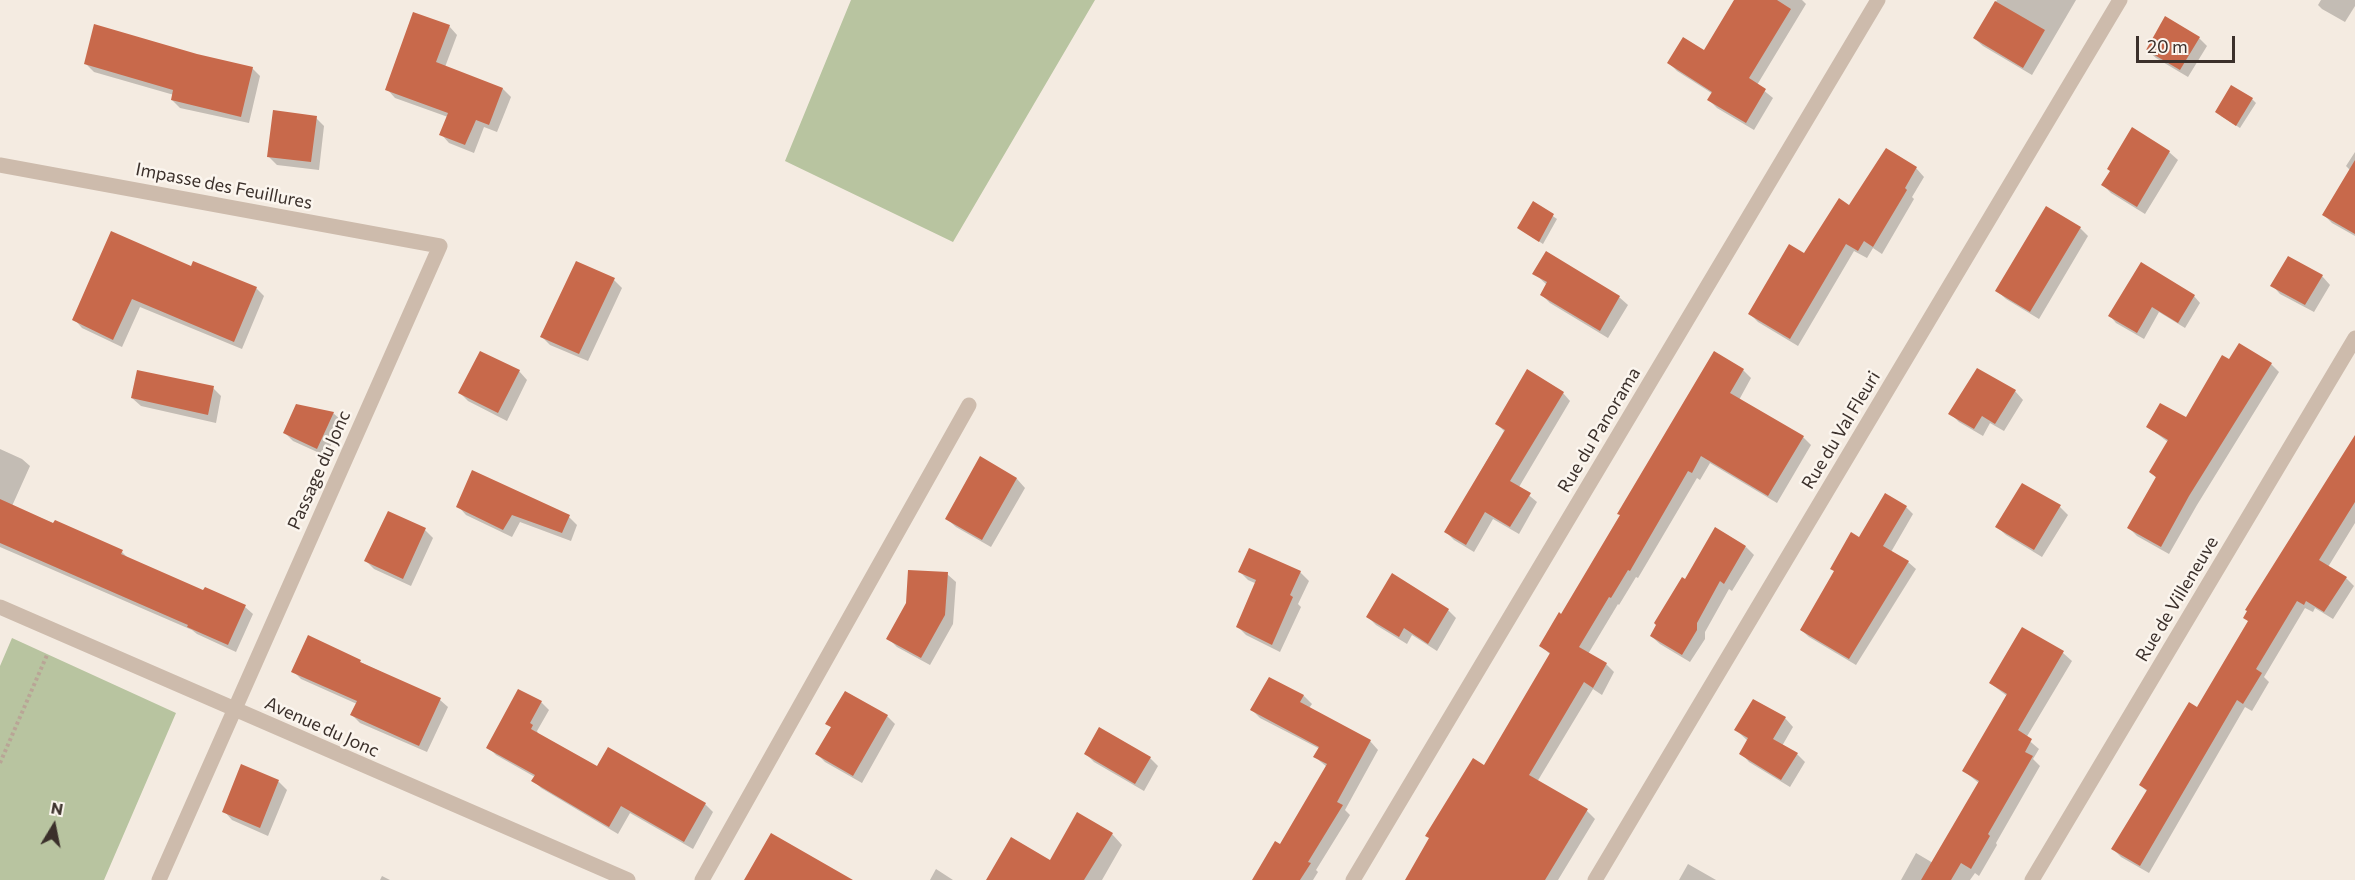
<!DOCTYPE html>
<style>
body{margin:0}
#map{position:relative;width:2355px;height:880px;overflow:hidden;background:#f4ebe1;font-family:Commissioner,sans-serif}
canvas{display:block}
.north{position:absolute;left:24px;top:796px;width:60px;height:60px;-webkit-text-stroke:4px #fbf5ee;paint-order:stroke;rotate:10deg;font-size:16px;font-weight:700;line-height:24px;text-align:center;color:#3b302b}
.north::after{content:'';display:block;margin:auto;width:21px;height:27px;background:#3b302b;clip-path:polygon(50% 0,100% 100%,50% 72%,0 100%)}
.scale{position:absolute;left:2136px;top:36px;width:99px;height:27px;box-sizing:border-box;border:3px solid #3b302b;border-top:0;padding-left:8px;font-size:18px;line-height:21px;white-space:nowrap;color:#3b302b;-webkit-text-stroke:4px #fbf5ee;paint-order:stroke}
</style>
<div id="map">
<canvas width="2355" height="880"></canvas>
<div class="north">N</div>
<div class="scale">20 m</div>
</div>
<script>
const ctx = document.querySelector('canvas').getContext('2d');
ctx.lineJoin = 'round';
function paint(path, color) {
  ctx.fillStyle = color;
  ctx.fill(path, 'evenodd');
}
function toPath(rows) {
  const path = new Path2D();
  for (const r of rows) {
    path.moveTo(r[0], r[1]);
    for (let i = 2; i < r.length; i += 2) path.lineTo(r[i], r[i + 1]);
  }
  return path;
}
function stroke(path, color, width, dash) {
  ctx.strokeStyle = color;
  ctx.lineWidth = width;
  ctx.lineCap = dash ? 'butt' : 'round';
  ctx.setLineDash(dash || []);
  ctx.stroke(path);
}
function drawText(font, color, halo, rows, align = 'center') {
  ctx.font = font + ' Commissioner,sans-serif';
  ctx.lineWidth = 5;
  ctx.setLineDash([]);
  ctx.textBaseline = 'middle';
  ctx.strokeStyle = halo;
  ctx.fillStyle = color;
  for (const [text, x, y, turn = 0] of rows) {
    ctx.save();
    ctx.translate(x, y);
    ctx.rotate((+turn || 0) * Math.PI / 180);
    ctx.textAlign = isNaN(turn) ? turn : align;
    if (halo) ctx.strokeText(text, 0, 0);
    ctx.fillText(text, 0, 0);
    ctx.restore();
  }
}
const green = toPath([
 [851,0,1095,0,953,242,785,161],
 [12,638,176,713,104,880,0,880,0,666]
]);
const shadow = toPath([
 [1736,0,1802,0,1806,4,1757,85,1773,98,1754,130,1717,108,1709,100,1713,94,1677,71,1669,63,1704,52],
 [1997,0,2076,0,2032,75,1983,46,1974,38],
 [2321,0,2355,0,2355,6,2345,22,2322,9,2318,5],
 [449,26,457,35,445,67,503,89,511,97,497,132,484,127,474,153,449,143,441,134,448,117,395,98,387,89],
 [2199,38,2207,46,2188,77,2156,58,2147,50],
 [196,56,252,68,260,76,249,123,180,108,172,100,174,95,94,72,86,64],
 [2252,99,2256,103,2240,128,2221,116],
 [316,118,324,126,319,170,277,165,268,156],
 [2169,152,2178,160,2145,214,2111,193,2103,185],
 [2355,152,2355,236,2332,223,2324,215,2350,170,2346,166],
 [1916,168,1924,177,1912,197,1914,199,1882,254,1873,248,1867,258,1854,251,1798,346,1758,322,1750,314,1850,207],
 [1534,203,1557,219,1543,244,1523,231],
 [2080,228,2088,236,2039,319,2006,299,1997,291],
 [191,268,256,288,264,296,242,349,140,307,122,347,82,328,74,319],
 [1534,273,1619,297,1628,305,1608,338,1550,303,1541,294,1547,285],
 [2322,276,2330,285,2314,312,2280,294,2272,285],
 [614,280,622,288,588,361,550,345,542,337],
 [2194,296,2200,303,2185,328,2159,312,2144,339,2116,323,2110,316],
 [2229,362,2271,364,2279,372,2197,505,2169,554,2137,536,2129,528,2157,479,2151,472,2168,442,2148,427,2186,420],
 [1743,370,1751,378,1739,400,1803,437,1811,445,1777,503,1710,463,1700,480,1697,478,1638,578,1636,577,1619,605,1618,604,1588,654,1606,664,1614,672,1602,695,1593,689,1537,782,1587,811,1595,819,1558,880,1406,880,1484,767,1551,655,1541,646],
 [519,371,527,380,507,421,468,401,460,393],
 [213,388,221,396,216,423,141,406,132,398],
 [2015,391,2023,400,2004,431,1990,423,1983,436,1959,422,1950,413],
 [1563,393,1570,401,1519,487,1537,502,1519,534,1493,519,1474,552,1454,540,1446,532,1504,431,1497,424],
 [333,413,342,421,326,456,293,441,285,433],
 [0,449,22,459,30,466,12,506,122,552,129,559,204,592,245,607,253,614,236,652,197,634,192,630,0,547],
 [981,459,1017,479,1025,488,991,547,956,527,947,519],
 [2355,463,2355,523,2328,567,2346,578,2354,586,2333,619,2315,608,2313,612,2305,608,2264,677,2269,682,2252,711,2245,707,2149,873,2121,857,2113,849,2148,792,2140,785,2198,709],
 [2023,485,2060,507,2068,515,2042,557,2006,535,1997,527],
 [458,506,569,517,577,525,571,541,520,522,512,537,466,515],
 [1906,507,1913,514,1891,552,1908,562,1916,569,1856,665,1809,637,1801,630],
 [425,530,433,538,411,586,374,569,366,561],
 [1746,547,1754,555,1732,591,1729,589,1705,632,1705,639,1690,662,1660,644,1651,636,1686,581],
 [1240,572,1300,572,1309,581,1298,604,1301,607,1280,652,1246,635,1238,627,1257,584,1248,580],
 [947,574,956,582,953,624,930,665,897,647,888,638],
 [1448,610,1456,618,1437,651,1412,635,1407,644,1376,625,1368,617],
 [2023,629,2063,653,2072,661,2026,738,2039,749,2033,759,2040,766,1996,843,1997,845,1979,876,1975,873,1970,880,1901,880,1916,853,1933,863,1980,784,1964,771,2007,696,1990,683],
 [308,637,440,700,448,707,427,752,360,723,352,715,357,704,301,679,293,671],
 [1269,679,1304,696,1312,704,1309,708,1370,741,1378,750,1345,810,1350,815,1316,870,1318,872,1313,880,1254,880,1280,846,1327,767,1315,757,1320,749,1260,718,1252,710],
 [541,702,549,710,537,731,539,736,598,768,609,749,705,804,713,812,693,849,630,813,618,834,541,788,533,780,535,777,496,755,488,747],
 [887,716,895,724,862,783,825,762,817,754,832,728,827,724],
 [1785,718,1793,727,1782,746,1797,754,1805,762,1790,787,1749,762,1741,753,1748,741,1736,730],
 [1086,754,1150,758,1158,766,1144,791,1094,762],
 [242,766,279,782,287,790,268,836,232,820,224,811],
 [1112,834,1122,845,1102,880,988,880,1050,862],
 [1688,864,1716,880,1679,880],
 [936,869,953,880,930,880],
 [382,876,390,880,380,880]
]);
const building = toPath([
 [1734,0,1777,0,1791,9,1749,78,1766,89,1746,123,1707,100,1712,92,1667,63,1683,37,1704,50],
 [1995,1,2045,30,2023,68,1973,38],
 [413,12,450,25,436,62,503,88,489,125,476,120,465,145,439,135,448,113,385,90],
 [2165,16,2200,37,2180,70,2146,50],
 [94,24,197,54,253,67,241,117,171,100,173,90,84,64],
 [2231,85,2253,98,2236,126,2215,112],
 [273,110,317,116,311,162,267,157],
 [2132,127,2170,151,2137,207,2101,185,2110,171,2107,169],
 [1886,148,1917,167,1905,188,1907,190,1873,247,1864,241,1858,251,1846,244,1790,339,1748,314,1789,244,1804,253,1839,198,1849,205],
 [2355,160,2355,234,2322,215],
 [1533,201,1554,214,1539,242,1517,228],
 [2046,206,2081,227,2030,312,1995,291],
 [111,231,191,266,193,261,257,287,234,342,132,299,113,340,72,320],
 [1546,251,1620,296,1600,331,1540,295,1547,282,1532,274],
 [2288,256,2323,275,2305,305,2270,286],
 [576,261,615,278,579,354,540,337],
 [2141,262,2195,295,2178,323,2152,307,2137,333,2108,316],
 [2239,343,2272,363,2189,496,2161,547,2127,528,2156,477,2149,472,2168,440,2146,427,2160,403,2186,417,2222,355,2229,359],
 [480,351,520,370,498,413,458,393],
 [1714,351,1744,369,1730,393,1804,436,1768,496,1701,456,1692,473,1688,471,1630,571,1628,570,1611,598,1609,597,1579,647,1607,663,1593,688,1584,682,1529,775,1588,809,1545,880,1405,880,1429,838,1425,836,1473,758,1484,765,1550,653,1539,646,1559,612,1561,614,1620,515,1617,514],
 [1977,368,2016,390,1995,424,1982,416,1974,429,1948,414],
 [1527,369,1564,392,1510,481,1531,493,1510,527,1485,512,1466,545,1444,532,1505,430,1495,424],
 [137,370,214,386,208,415,131,398],
 [296,404,334,412,317,449,283,433],
 [2355,435,2355,502,2319,560,2347,577,2324,612,2306,601,2304,605,2297,601,2256,669,2262,673,2243,704,2237,700,2140,866,2111,849,2147,790,2139,785,2189,702,2197,707,2248,621,2243,618,2247,611,2245,610],
 [980,456,1017,478,982,540,945,519],
 [472,470,570,515,562,533,512,515,503,530,456,507],
 [2022,483,2061,505,2034,550,1995,527],
 [1885,493,1907,506,1883,546,1909,561,1849,659,1800,630,1834,571,1830,569,1851,532,1859,537],
 [0,499,53,523,55,520,123,550,121,554,203,590,205,587,246,605,228,645,187,627,188,625,0,543],
 [388,511,426,528,403,579,364,561],
 [1715,527,1746,546,1724,584,1720,581,1697,623,1697,630,1682,655,1650,636,1656,625,1654,623,1682,577,1685,579],
 [1249,548,1301,571,1290,595,1293,597,1272,645,1236,627,1256,580,1238,572],
 [908,570,948,572,945,615,921,658,886,639,906,603],
 [1392,573,1449,609,1428,644,1404,628,1399,637,1366,617],
 [2022,627,2064,651,2018,730,2032,739,2025,752,2033,756,1988,834,1990,836,1971,869,1961,863,1951,880,1921,880,1979,781,1962,771,2007,694,1989,683],
 [308,635,361,660,360,662,441,698,419,746,350,715,357,701,291,672],
 [1269,677,1304,695,1300,702,1371,740,1337,802,1343,805,1308,862,1311,863,1300,880,1252,880,1275,841,1280,844,1327,764,1313,757,1319,747,1250,710],
 [518,689,542,701,530,723,533,725,531,729,597,766,608,747,706,803,684,842,621,806,609,827,531,781,535,775,486,748],
 [845,691,888,715,853,776,815,754,831,727,825,724],
 [1753,699,1786,717,1773,739,1798,753,1781,780,1739,754,1748,738,1734,730],
 [1099,727,1151,757,1135,784,1084,754],
 [241,764,279,780,260,828,222,812],
 [1077,812,1113,833,1084,880,986,880,1011,837,1050,860],
 [771,833,853,880,744,880]
]);
const path = toPath([
 [0,763,47,655]
]);
const minor = toPath([
 [0,165,440,246,159,880],
 [0,607,628,880],
 [702,880,969,405],
 [1353,880,1878,0],
 [1595,880,2120,0],
 [2032,880,2355,338]
]);
const streetNames = [
 ["Impasse des Feuillures",224,186,11],
 ["Rue du Panorama",1599,430,-59],
 ["Rue du Val Fleuri",1841,430,-59],
 ["Passage du Jonc",319,470,-66],
 ["Rue de Villeneuve",2177,599,-59],
 ["Avenue du Jonc",322,727,24]
];
paint(green, '#b8c4a0');
paint(shadow, '#0003');
paint(building, '#c8694b');
stroke(path, '#b9a596', 4, [3, 3]);
stroke(minor, '#cdbbac', 15);
drawText('18px', '#3b302b', '#fbf5ee', streetNames);
</script>
